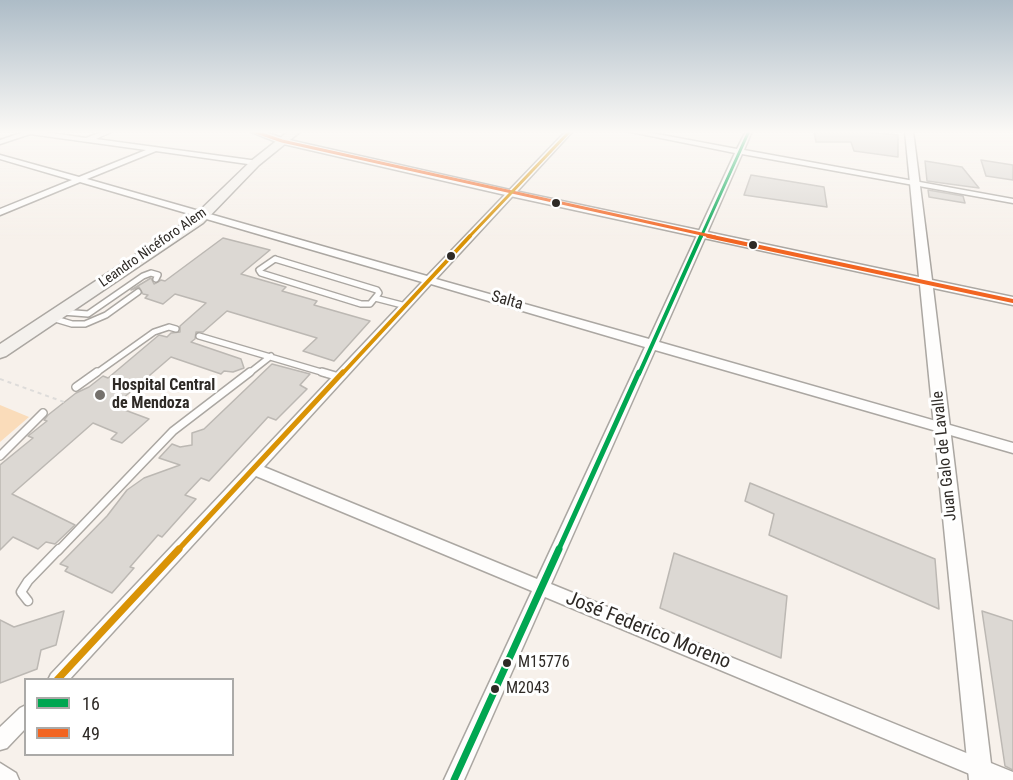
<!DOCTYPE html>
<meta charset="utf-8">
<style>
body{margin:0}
#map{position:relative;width:1013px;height:780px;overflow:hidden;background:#f7f1eb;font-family:"Roboto Condensed",sans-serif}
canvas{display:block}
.legend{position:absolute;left:24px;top:678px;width:210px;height:78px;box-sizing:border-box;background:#fff;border:2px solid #abaaa8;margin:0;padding:8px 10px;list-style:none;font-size:18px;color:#2e2a26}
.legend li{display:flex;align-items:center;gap:12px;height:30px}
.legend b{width:30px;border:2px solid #abaaa8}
</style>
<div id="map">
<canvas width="1013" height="780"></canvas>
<ul class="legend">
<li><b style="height:8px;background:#00a651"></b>16</li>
<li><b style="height:8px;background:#f26522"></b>49</li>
</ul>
</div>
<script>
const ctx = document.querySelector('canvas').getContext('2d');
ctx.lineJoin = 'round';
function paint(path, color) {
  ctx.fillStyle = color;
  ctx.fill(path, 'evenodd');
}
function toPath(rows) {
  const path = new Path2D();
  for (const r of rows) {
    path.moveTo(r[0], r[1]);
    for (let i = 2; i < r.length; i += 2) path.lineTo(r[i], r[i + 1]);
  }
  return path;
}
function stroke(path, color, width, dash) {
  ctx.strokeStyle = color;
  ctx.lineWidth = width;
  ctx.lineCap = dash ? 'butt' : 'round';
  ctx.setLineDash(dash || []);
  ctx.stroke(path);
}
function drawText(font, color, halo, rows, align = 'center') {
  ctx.font = font + ' "Roboto Condensed",sans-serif';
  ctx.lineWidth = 6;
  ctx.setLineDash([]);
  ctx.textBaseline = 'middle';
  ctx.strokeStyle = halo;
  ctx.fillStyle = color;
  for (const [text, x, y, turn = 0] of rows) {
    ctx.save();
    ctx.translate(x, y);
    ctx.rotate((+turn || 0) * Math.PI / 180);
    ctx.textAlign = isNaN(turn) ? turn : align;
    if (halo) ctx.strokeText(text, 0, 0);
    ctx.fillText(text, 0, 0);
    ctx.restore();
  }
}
const green = toPath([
 [0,405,29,417,0,442]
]);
const building = toPath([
 [814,131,856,131,898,135,898,157,854,151,851,142,816,142,814,131],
 [981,160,1013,165,1013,180,986,176,981,160],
 [925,161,962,167,979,188,927,181,925,161],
 [751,175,824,187,827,207,744,195,751,175],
 [928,190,963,196,965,203,929,197,928,190],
 [223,238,270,250,241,274,286,287,282,291,317,301,314,305,370,321,334,361,303,351,317,338,227,311,203,332,196,332,195,339,191,342,241,359,244,368,233,372,224,371,221,374,171,357,114,406,149,419,122,443,111,439,117,433,93,423,12,494,75,525,55,544,46,542,38,549,13,537,0,550,0,465,33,438,28,436,47,421,44,420,48,415,76,393,89,387,103,376,108,378,159,335,167,337,171,333,180,332,180,326,206,303,175,294,163,304,145,298,148,295,143,294,139,287,131,290,151,278,154,284,161,280,165,281,223,238],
 [272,364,310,374,300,385,307,389,276,420,268,417,209,481,201,478,185,495,196,499,162,537,158,535,130,567,134,568,112,593,65,571,68,567,60,564,107,516,127,490,144,478,180,465,159,458,172,444,180,447,192,445,192,433,204,429,272,364],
 [750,483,935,559,939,609,769,535,774,514,745,501,750,483],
 [674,553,787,596,781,658,660,608,674,553],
 [64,611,56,645,41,650,37,669,0,683,0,620,14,627,64,611],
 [982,611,1013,621,1013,770,1005,766,982,611]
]);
const path = toPath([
 [0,379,64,402]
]);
const serviceFar2 = toPath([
 [275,259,377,290,379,293,370,304,361,304,261,273,259,270,275,259],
 [375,298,406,306],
 [62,312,88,314,143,276,151,273,158,275,156,279],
 [52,318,72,324,85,324,106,315,138,292],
 [199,336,328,374],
 [95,374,154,332,169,327,176,329],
 [248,374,271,356]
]);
const serviceFar1 = toPath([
 [322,372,339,377],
 [76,387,97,372],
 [0,456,43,413],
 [58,551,173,431,250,372]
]);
const service = toPath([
 [28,601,21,592,28,581,59,549]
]);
const minor = toPath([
 [20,131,38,131,86,138,104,131,113,131,96,139,258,161,258,165,255,165,156,151,87,179,427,276,566,131,573,131,436,279,649,339,735,153,626,131,641,131,737,149,746,131,752,131,744,150,1013,199,1013,203,742,154,659,342,1013,443,1013,453,655,350,551,584,1013,772,1013,780,984,780,545,597,464,780,444,780,532,591,256,476,69,680,48,680,51,674,422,282,80,182,0,215,0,209,72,180,0,159,0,155,79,177,146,150,30,134,0,144,0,140,21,133,20,131],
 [431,284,645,347,537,579,264,467,431,284],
 [26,705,26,728,7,748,0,750,0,727,20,708,26,705],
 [0,763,16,773,19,780,0,780,0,763]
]);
const tertiary = toPath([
 [249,131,262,131,285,139,510,190,919,277,905,131,913,131,932,280,1013,297,1013,305,933,288,993,780,969,780,920,285,510,196,279,143,249,131]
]);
const secondary = toPath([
 [289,131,301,131,259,165,203,223,6,356,0,358,0,344,193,217,251,161,289,131]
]);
const bus1Far3 = toPath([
 [701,237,749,131]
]);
const bus1Far2 = toPath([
 [639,374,701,236]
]);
const bus1Far1 = toPath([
 [558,551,639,372]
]);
const bus1 = toPath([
 [454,780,559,549]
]);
const bus2Far1 = toPath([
 [253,131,282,141,715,237]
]);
const bus2 = toPath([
 [708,236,1013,301]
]);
const bus3Far3 = toPath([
 [469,237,570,131]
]);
const bus3Far2 = toPath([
 [342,374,470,236]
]);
const bus3Far1 = toPath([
 [177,551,343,372]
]);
const bus3 = toPath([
 [57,680,179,549]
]);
const markers = [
 [556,203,5,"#2e2a26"],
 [753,245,5,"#2e2a26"],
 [451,256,5,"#2e2a26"],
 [100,395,6,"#74706b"],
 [507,663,5,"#2e2a26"],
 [495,689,5,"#2e2a26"]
];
const farStreetnames = [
 ["Leandro Nicéforo Alem",153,248,-35]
];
const streetNames = [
 ["Salta",507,301,16],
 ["Juan Galo de Lavalle",945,456,-96]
];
const poiNames = [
 ["Hospital Central",112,386],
 ["de Mendoza",112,404]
];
const nearBusnames = [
 ["M15776",518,663],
 ["M2043",506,689]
];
const nearStreetnames = [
 ["José Federico Moreno",648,631,22]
];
paint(green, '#fadcba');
paint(building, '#dcd8d3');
stroke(building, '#bcb8b3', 1.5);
stroke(serviceFar2, '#aba7a2', 8);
stroke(serviceFar1, '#aba7a2', 10);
stroke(service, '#aba7a2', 11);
stroke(minor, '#aba7a2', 3);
stroke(tertiary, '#aba7a2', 3);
stroke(secondary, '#aba7a2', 3);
stroke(path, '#dedcda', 2, [4, 4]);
stroke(serviceFar2, '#fefdfc', 5);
stroke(serviceFar1, '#fefdfc', 7);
stroke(service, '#fefdfc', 8);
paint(minor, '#fefdfc');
paint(tertiary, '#fefdfc');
paint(secondary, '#f4f1ed');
stroke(bus1Far3, '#00a651', 3);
stroke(bus1Far2, '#00a651', 4);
stroke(bus1Far1, '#00a651', 5);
stroke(bus1, '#00a651', 7);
stroke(bus2Far1, '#f26522', 3);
stroke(bus2, '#f26522', 4);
stroke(bus3Far3, '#d99306', 3);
stroke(bus3Far2, '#d99306', 4);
stroke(bus3Far1, '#d99306', 5);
stroke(bus3, '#d99306', 7);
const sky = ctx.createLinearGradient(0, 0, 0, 240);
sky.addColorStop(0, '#adbcc7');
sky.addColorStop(0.55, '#fbf9f6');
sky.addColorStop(1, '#fbf9f600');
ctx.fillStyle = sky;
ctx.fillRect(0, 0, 1013, 240);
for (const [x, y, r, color] of markers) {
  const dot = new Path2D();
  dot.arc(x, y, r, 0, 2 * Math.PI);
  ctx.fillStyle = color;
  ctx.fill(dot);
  stroke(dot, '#fff', 2);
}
drawText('14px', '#2e2a26', '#fff', farStreetnames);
drawText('16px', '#2e2a26', '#fff', streetNames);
drawText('bold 16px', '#2e2a26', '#fff', poiNames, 'left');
drawText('16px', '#2e2a26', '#fff', nearBusnames, 'left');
drawText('20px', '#2e2a26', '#fff', nearStreetnames);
</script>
